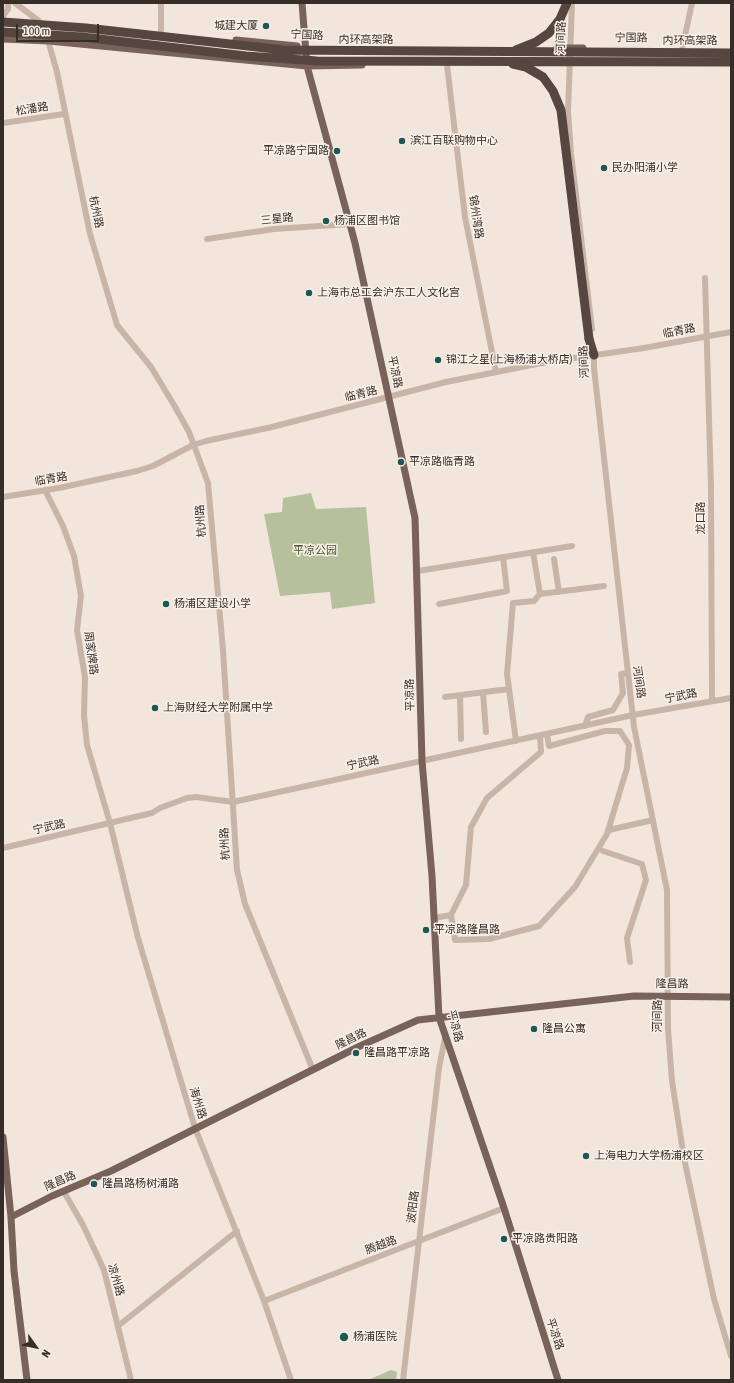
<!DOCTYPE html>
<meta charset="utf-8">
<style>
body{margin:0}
#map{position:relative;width:734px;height:1383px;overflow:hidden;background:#f2e6dc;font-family:"Asap Condensed",sans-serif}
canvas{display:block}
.frame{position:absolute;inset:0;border:4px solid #362c28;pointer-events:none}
.north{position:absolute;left:16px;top:1327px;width:40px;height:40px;-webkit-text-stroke:3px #f9f1e9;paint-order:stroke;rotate:123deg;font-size:11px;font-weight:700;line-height:16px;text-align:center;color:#362c28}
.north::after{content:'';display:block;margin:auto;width:14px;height:18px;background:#362c28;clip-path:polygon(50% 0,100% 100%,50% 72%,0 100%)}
.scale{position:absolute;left:16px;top:24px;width:83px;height:18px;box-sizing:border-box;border:2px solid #362c28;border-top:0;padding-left:5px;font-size:12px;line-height:14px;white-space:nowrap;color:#362c28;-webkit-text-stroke:3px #f9f1e9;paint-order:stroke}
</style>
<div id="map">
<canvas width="734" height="1383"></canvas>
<div class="frame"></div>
<div class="north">N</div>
<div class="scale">100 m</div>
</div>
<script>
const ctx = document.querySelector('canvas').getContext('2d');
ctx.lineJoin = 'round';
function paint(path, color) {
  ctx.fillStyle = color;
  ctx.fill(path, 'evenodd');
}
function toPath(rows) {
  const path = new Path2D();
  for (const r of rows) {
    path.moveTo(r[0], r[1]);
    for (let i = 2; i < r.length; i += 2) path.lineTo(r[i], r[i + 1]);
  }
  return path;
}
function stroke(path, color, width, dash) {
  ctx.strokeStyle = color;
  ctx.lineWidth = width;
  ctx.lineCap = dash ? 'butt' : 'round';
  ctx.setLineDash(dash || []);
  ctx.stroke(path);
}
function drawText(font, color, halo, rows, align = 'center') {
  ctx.font = font + ' "Asap Condensed","Noto Sans SC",sans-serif';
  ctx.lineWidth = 3;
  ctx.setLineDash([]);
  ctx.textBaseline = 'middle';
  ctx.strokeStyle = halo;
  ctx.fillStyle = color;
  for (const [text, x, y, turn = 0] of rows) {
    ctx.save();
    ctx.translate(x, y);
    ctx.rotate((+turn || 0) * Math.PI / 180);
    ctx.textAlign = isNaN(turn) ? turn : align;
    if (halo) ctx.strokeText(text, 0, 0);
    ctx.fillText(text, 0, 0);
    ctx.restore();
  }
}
const green = toPath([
 [311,493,316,509,366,507,375,603,332,609,330,592,280,596,264,514,282,512,283,498],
 [391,1370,397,1372,396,1380,368,1380]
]);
const minor = toPath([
 [15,3,39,21,41,25],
 [161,3,161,34],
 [572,3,568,112,571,153,592,329],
 [3,16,8,9,8,3],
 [47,37,57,72,90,234,117,325,151,367,174,405,189,432,208,483,223,650,237,870,245,904,313,1070],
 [682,50,692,3],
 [447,65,465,217,496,372],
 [3,123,64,114],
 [207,239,274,229,350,224],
 [705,278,711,487,712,700],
 [594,353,594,368,634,727,667,890,668,1029,672,1081,684,1158,714,1299,731,1356],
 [45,490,63,526,74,556,81,596,77,630,85,677,84,715,87,745,110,823,138,938,195,1128,264,1301,291,1380],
 [3,497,59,488,137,471,153,466,193,445,206,441,272,427,446,382,547,362,644,348,731,332],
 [533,552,540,594],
 [554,559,559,592],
 [418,571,572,546],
 [439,604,507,591,503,557],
 [483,693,486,732],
 [460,695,461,739],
 [445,697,509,689],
 [585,726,588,717,613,710,623,693,621,674,627,673],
 [516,741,507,674,513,603,534,601,540,594,604,586],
 [609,830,653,820],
 [3,848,152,813,160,808,187,798,196,797,233,802,633,715,731,698],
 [603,851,642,864,646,880,627,938,630,962],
 [451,915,455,940,489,939,539,926,575,887,607,834,627,768,629,745,620,731,605,731,549,746,547,734],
 [434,918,451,915,466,885,471,827,487,798,541,752,540,736],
 [64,1192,83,1225,104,1270,131,1380],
 [264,1301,504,1208],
 [118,1326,237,1231],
 [403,1380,439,1068,445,1038]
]);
const major = toPath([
 [302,3,307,66,355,243,415,518,422,761,432,876,439,1017,504,1208,558,1380],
 [3,39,49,41,307,66,362,65],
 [236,40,297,46],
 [557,48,583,48],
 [3,1137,11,1217,14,1271,27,1380],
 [11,1217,52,1196,111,1171,360,1046,418,1020,634,996,731,997]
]);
const highway = toPath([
 [589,339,594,355]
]);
const highwayBridge = toPath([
 [3,22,86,28,284,50,731,53],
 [3,32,82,37,246,56,317,61,731,62],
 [516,50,536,42,549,33,560,19,567,3],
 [513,64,526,67,543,77,553,91,561,110,589,339]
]);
const markers = [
 [266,26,4,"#1f5757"],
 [402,141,4,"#1f5757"],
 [337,151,4,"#1f5757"],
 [604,168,4,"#1f5757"],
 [326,221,4,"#1f5757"],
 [309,293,4,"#1f5757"],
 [438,360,4,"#1f5757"],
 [401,462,4,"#1f5757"],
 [166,604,4,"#1f5757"],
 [155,708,4,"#1f5757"],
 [426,930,4,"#1f5757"],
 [534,1029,4,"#1f5757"],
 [356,1053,4,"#1f5757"],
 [586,1156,4,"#1f5757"],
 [94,1184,4,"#1f5757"],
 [504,1239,4,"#1f5757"],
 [344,1337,5,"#1f5757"]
];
const poiNames = [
 ["城建大厦",258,26,"right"],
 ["滨江百联购物中心",410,141],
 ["平凉路宁国路",329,151,"right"],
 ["民办阳浦小学",612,168],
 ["杨浦区图书馆",334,221],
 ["上海市总工会沪东工人文化宫",317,293],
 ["锦江之星(上海杨浦大桥店)",446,360],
 ["平凉路临青路",409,462],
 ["杨浦区建设小学",174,604],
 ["上海财经大学附属中学",163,708],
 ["平凉路隆昌路",434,930],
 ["隆昌公寓",542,1029],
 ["隆昌路平凉路",364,1053],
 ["上海电力大学杨浦校区",594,1156],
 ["隆昌路杨树浦路",102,1184],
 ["平凉路贵阳路",512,1239],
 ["杨浦医院",353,1337]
];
const streetNames = [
 ["宁国路",307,35,3],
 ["河间路",561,38,-88],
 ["宁国路",631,38,1],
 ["内环高架路",366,40],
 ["内环高架路",690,41],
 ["松潘路",32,109,-9],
 ["杭州路",96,212,78],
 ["锦州湾路",476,217,81],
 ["三星路",277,219,-6],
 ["临青路",679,331,-11],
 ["河间路",584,362,-93],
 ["平凉路",395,372,78],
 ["临青路",361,394,-14],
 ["临青路",51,479,-9],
 ["龙口路",701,518,-90],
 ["杭州路",201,521,-94],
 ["周家牌路",91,653,82],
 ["河间路",639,682,82],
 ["平凉路",410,695,-91],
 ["宁武路",681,696,-11],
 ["宁武路",363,763,-12],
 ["宁武路",49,827,-13],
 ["杭州路",225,844,-93],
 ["隆昌路",672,984,1],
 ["河间路",658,1016,-90],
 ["平凉路",455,1026,75],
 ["隆昌路",351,1039,-26],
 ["海州路",198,1103,73],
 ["隆昌路",60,1181,-23],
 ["波阳路",413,1207,-83],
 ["腾越路",381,1245,-20],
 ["凉州路",116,1280,74],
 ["平凉路",555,1334,72]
];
const parkNames = [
 ["平凉公园",315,551]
];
paint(green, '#b7c09d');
stroke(minor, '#c9b5a8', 6);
stroke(major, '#78625a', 7);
stroke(highway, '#574540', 9);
stroke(highwayBridge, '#574540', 9);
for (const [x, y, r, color] of markers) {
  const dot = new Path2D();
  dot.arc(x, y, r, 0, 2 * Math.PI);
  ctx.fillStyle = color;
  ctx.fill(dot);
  stroke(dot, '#f9f1e9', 1.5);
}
drawText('11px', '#362c28', '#f9f1e9', poiNames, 'left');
drawText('11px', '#362c28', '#f9f1e9', streetNames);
drawText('11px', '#48542d', '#f9f1e9', parkNames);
</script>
